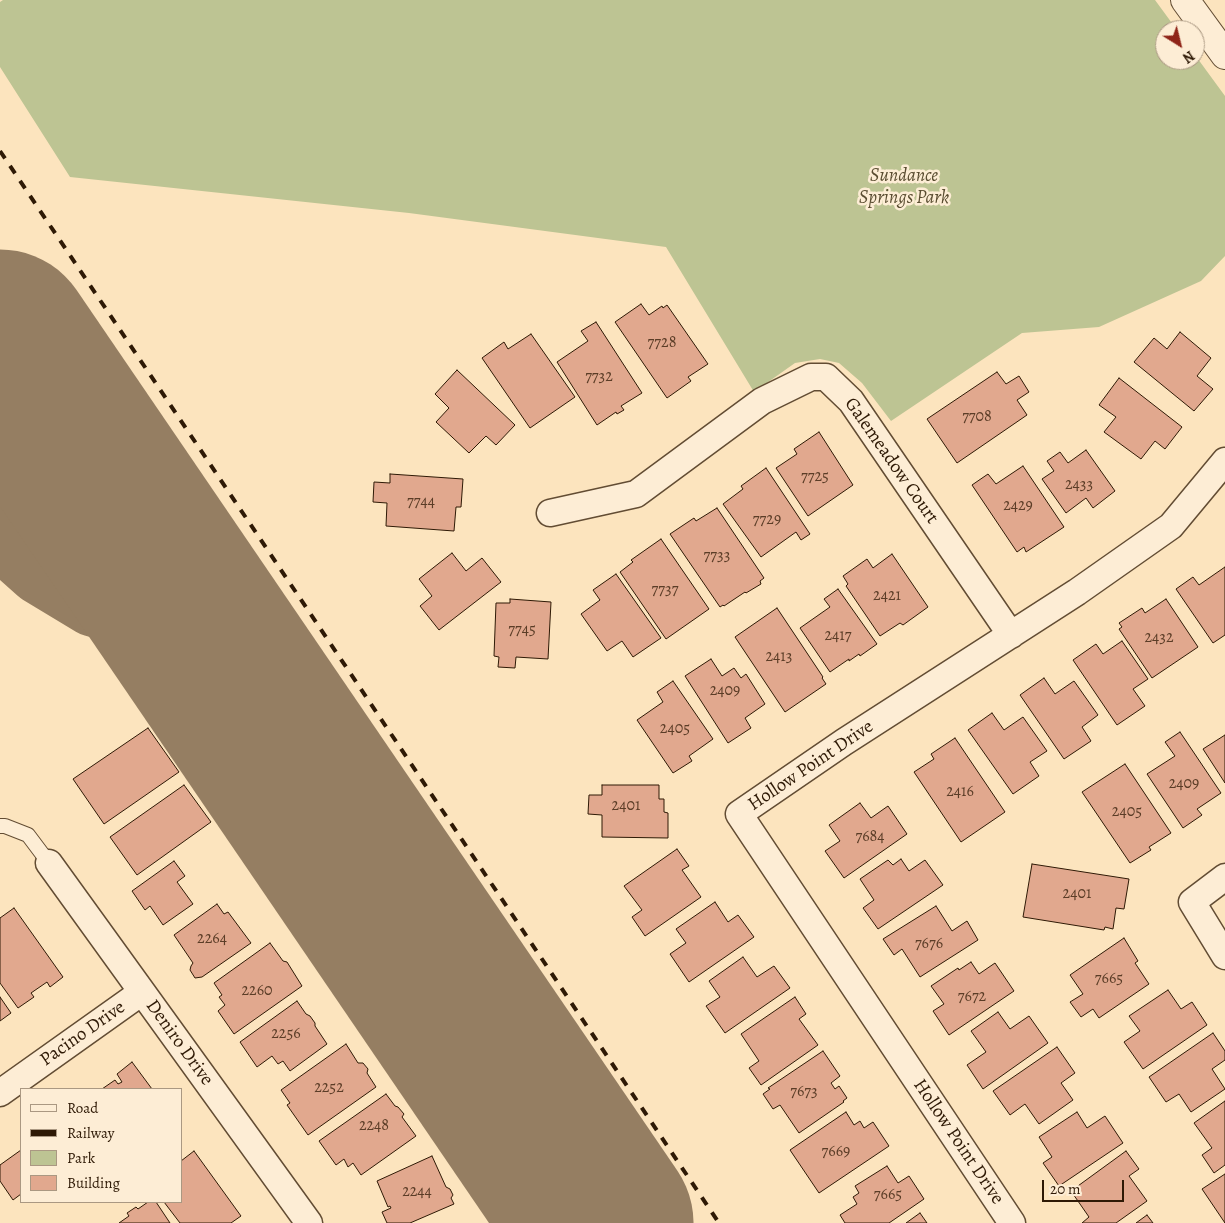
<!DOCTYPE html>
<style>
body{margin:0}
#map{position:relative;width:1225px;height:1223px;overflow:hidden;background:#fce4be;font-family:Alegreya,serif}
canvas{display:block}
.legend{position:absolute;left:20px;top:1088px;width:162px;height:115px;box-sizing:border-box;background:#fdedd5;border:1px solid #aa9882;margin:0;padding:6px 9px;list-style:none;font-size:15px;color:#2e1905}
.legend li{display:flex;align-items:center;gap:10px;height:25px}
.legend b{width:25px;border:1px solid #aa9882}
.north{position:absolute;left:1155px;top:20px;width:50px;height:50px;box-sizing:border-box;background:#fdedd5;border:1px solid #aa9882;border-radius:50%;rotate:144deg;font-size:14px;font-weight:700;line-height:20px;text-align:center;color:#2e1905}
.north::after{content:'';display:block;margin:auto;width:18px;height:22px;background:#8f2418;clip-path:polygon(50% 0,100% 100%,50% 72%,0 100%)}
.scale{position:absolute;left:1042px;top:1180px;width:82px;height:22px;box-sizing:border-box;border:2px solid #2e1905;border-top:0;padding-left:6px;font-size:15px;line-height:18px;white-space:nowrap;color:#2e1905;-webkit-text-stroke:4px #fdedd5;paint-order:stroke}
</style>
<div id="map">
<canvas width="1225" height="1223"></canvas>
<ul class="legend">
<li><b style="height:6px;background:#fdedd5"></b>Road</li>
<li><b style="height:6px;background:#2e1905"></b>Railway</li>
<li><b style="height:14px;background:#bdc493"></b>Park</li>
<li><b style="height:14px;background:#e1a88e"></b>Building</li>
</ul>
<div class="north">N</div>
<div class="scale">20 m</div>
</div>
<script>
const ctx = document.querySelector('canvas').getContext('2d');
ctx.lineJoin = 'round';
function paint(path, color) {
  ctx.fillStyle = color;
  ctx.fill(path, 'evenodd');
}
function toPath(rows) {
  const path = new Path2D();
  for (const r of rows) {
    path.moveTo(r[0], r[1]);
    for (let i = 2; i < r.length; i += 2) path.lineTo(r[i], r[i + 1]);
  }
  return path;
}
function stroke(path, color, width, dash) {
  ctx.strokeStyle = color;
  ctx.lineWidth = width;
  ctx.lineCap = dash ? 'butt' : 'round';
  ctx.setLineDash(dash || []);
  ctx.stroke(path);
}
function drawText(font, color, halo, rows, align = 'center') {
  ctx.font = font + ' Alegreya,serif';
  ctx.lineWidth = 5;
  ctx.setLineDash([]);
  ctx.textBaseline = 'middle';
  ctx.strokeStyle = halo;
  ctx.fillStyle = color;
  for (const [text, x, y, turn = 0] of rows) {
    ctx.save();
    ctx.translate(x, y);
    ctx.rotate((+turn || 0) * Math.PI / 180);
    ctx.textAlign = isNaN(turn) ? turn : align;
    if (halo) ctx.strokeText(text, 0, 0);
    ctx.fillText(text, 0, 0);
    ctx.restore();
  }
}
const green = toPath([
 [3,0,1155,0,1177,30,1165,30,1165,60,1195,60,1195,55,1225,96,1225,256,1201,281,1099,327,1022,333,891,421,862,383,839,363,820,359,795,363,754,392,666,247,409,213,70,177,0,67,0,2]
]);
const taxiway = toPath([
 [0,528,5,535,42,568,95,600,140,613,183,610]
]);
const runway = toPath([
 [0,342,601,1223]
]);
const building = toPath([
 [641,304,649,315,662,306,663,308,667,305,708,364,688,377,691,381,667,398,615,322,641,304],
 [596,322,642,393,621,406,624,410,617,414,616,412,597,425,557,362,588,341,581,331,596,322],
 [1180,332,1211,358,1197,376,1213,389,1194,411,1134,362,1154,338,1167,349,1180,332],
 [531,334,575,397,530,428,482,358,504,342,508,349,531,334],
 [457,370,515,425,496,445,486,436,469,453,436,422,449,408,435,394,457,370],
 [997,372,1006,384,1019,376,1029,392,1017,400,1027,415,957,463,927,419,997,372],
 [1119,378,1182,427,1165,449,1155,441,1141,459,1104,432,1116,417,1099,405,1119,378],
 [819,432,853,485,808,516,776,468,797,454,794,449,819,432],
 [1086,450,1115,491,1093,508,1086,498,1066,513,1042,479,1054,471,1047,461,1060,452,1068,463,1086,450],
 [1023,466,1064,527,1026,552,1024,547,1017,552,972,485,988,474,996,484,1023,466],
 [766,468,810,534,801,540,796,532,761,557,723,504,743,489,741,486,766,468],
 [390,474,463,479,461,507,456,507,454,531,386,526,387,503,373,502,374,482,390,483,390,474],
 [717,508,764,578,760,581,761,584,746,593,745,592,724,606,723,605,720,607,670,534,694,518,696,521,717,508],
 [661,539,709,609,666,639,620,572,633,562,631,560,661,539],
 [452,553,466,571,482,558,501,582,439,630,420,606,432,596,419,579,452,553],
 [892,554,928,607,903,625,900,623,880,636,846,586,848,584,843,576,867,559,873,568,892,554],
 [1225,567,1225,635,1213,643,1176,589,1193,577,1199,585,1225,567],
 [616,574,661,638,633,657,622,641,607,651,581,614,600,600,593,590,616,574],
 [838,589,877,644,860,656,859,654,849,661,849,659,830,672,800,628,830,607,824,599,838,589],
 [510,599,551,602,548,659,516,657,515,668,498,667,499,657,494,656,496,603,510,603,510,599],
 [1166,599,1198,647,1152,678,1119,629,1122,627,1119,623,1142,608,1145,613,1166,599],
 [777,608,823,677,822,678,826,684,785,712,735,637,777,608],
 [1122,641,1148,679,1133,689,1145,706,1117,725,1073,660,1096,644,1103,654,1122,641],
 [711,659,722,676,734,668,741,678,746,674,765,704,745,718,751,728,728,743,685,676,711,659],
 [1044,678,1055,694,1074,681,1098,715,1082,727,1091,741,1064,759,1020,695,1044,678],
 [673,681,713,739,689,756,692,761,673,773,637,720,663,702,657,692,673,681],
 [992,713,1004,730,1023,717,1047,751,1030,762,1039,776,1013,794,968,730,992,713],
 [148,728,179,772,104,824,73,779,148,728],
 [1180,732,1221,793,1197,809,1202,815,1183,828,1147,774,1175,756,1165,742,1180,732],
 [1225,735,1225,783,1203,749,1225,735],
 [955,738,1005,812,961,842,914,772,934,759,931,754,955,738],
 [1125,764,1171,833,1149,847,1151,850,1130,863,1082,792,1125,764],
 [184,785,211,822,137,875,110,837,184,785],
 [602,785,659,785,659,799,664,799,664,812,668,813,668,838,602,837,602,815,588,814,589,795,602,795,602,785],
 [860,803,871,818,888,806,907,834,844,878,825,851,840,841,829,825,860,803],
 [677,849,689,866,682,870,701,897,645,936,632,917,642,910,624,886,677,849],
 [901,859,909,871,925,860,943,885,878,929,863,908,874,900,860,879,888,860,893,865,901,859],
 [174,861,185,876,177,882,193,904,163,925,150,906,145,910,132,891,174,861],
 [1032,864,1129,879,1124,909,1116,908,1113,929,1105,927,1104,930,1023,917,1032,864],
 [715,902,728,922,738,915,754,937,689,982,670,954,686,943,676,929,715,902],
 [217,904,224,914,228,912,251,943,202,977,195,978,190,970,191,966,193,963,174,935,217,904],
 [936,906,952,931,967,921,978,940,920,977,902,949,894,955,883,939,936,906],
 [14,908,63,977,50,987,47,982,31,993,34,997,18,1008,0,983,0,918,14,908],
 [1124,938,1138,961,1135,963,1149,984,1099,1018,1093,1009,1081,1017,1070,1002,1083,994,1070,975,1124,938],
 [270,943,283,961,287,962,302,986,234,1034,218,1011,225,1005,219,997,222,995,214,983,270,943],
 [743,957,757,977,774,966,790,988,725,1033,706,1006,720,997,709,981,743,957],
 [971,962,979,974,995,963,1014,991,949,1035,933,1011,944,1004,931,986,958,968,959,970,971,962],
 [1168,990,1181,1009,1192,1002,1207,1025,1143,1069,1124,1042,1140,1031,1129,1016,1168,990],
 [0,997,11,1013,0,1021,0,997],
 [795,997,806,1014,799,1019,818,1045,761,1085,749,1068,759,1061,741,1034,795,997],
 [297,1001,306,1014,310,1016,315,1023,315,1026,327,1044,290,1071,283,1061,278,1064,272,1056,257,1067,240,1042,297,1001],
 [998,1012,1010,1029,1029,1016,1048,1043,983,1089,967,1065,986,1052,971,1031,998,1012],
 [1213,1033,1225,1051,1225,1060,1212,1069,1225,1089,1191,1112,1179,1094,1166,1102,1149,1077,1213,1033],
 [346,1044,358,1063,363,1063,368,1069,367,1073,376,1087,308,1135,287,1105,290,1103,281,1090,346,1044],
 [1057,1047,1075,1073,1061,1083,1073,1100,1039,1124,1025,1104,1010,1115,993,1091,1057,1047],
 [823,1051,840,1076,831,1083,835,1089,839,1086,847,1098,843,1101,844,1102,799,1133,780,1105,773,1109,763,1094,770,1089,768,1088,823,1051],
 [132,1062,152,1089,102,1089,115,1080,118,1084,122,1082,117,1074,132,1062],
 [386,1094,395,1106,398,1107,404,1114,402,1117,416,1136,361,1175,353,1163,348,1167,344,1159,336,1165,319,1141,386,1094],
 [1225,1101,1225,1165,1214,1173,1202,1155,1212,1148,1194,1123,1225,1101],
 [846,1112,854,1125,860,1121,864,1128,873,1122,889,1146,819,1193,790,1150,846,1112],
 [1077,1112,1087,1128,1105,1116,1123,1143,1059,1186,1043,1163,1052,1157,1039,1137,1077,1112],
 [21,1150,21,1194,13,1200,0,1181,0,1165,21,1150],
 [194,1151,241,1216,231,1223,180,1223,164,1202,181,1202,181,1161,194,1151],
 [1126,1151,1139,1169,1129,1176,1147,1201,1116,1223,1082,1223,1089,1217,1071,1191,1126,1151],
 [432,1156,446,1187,450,1189,453,1195,451,1198,454,1204,410,1223,387,1223,382,1212,391,1208,390,1206,388,1207,377,1181,432,1156],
 [887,1166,898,1183,909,1176,924,1199,889,1223,845,1223,840,1215,857,1204,853,1197,859,1193,855,1186,887,1166],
 [1225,1174,1225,1223,1202,1189,1225,1174],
 [148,1202,156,1202,170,1223,119,1223,129,1216,127,1213,136,1207,138,1209,148,1202],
 [920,1213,927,1223,906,1223,920,1213],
 [1147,1215,1153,1223,1136,1223,1147,1215]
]);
const service = toPath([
 [0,826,5,826,28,835,49,863]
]);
const minor = toPath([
 [550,513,636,494,762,401,811,377,826,377,851,401,1011,635],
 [49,863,309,1223],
 [1225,877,1192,902,1225,956],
 [0,1093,142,992],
 [1012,1223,739,814,844,742,1077,592,1171,526,1225,461]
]);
const tertiary = toPath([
 [1185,0,1225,55]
]);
const rail = toPath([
 [0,151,719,1223]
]);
const numberNames = [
 ["7728",662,343],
 ["7732",599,377],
 ["7708",977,417],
 ["7725",815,477],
 ["2433",1079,485],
 ["7744",421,502],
 ["2429",1018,506],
 ["7729",767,520],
 ["7733",717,556],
 ["7737",665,590],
 ["2421",887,596],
 ["7745",522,630],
 ["2417",838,636],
 ["2432",1159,638],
 ["2413",779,657],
 ["2409",725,691],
 ["2405",675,729],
 ["2409",1184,784],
 ["2416",960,792],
 ["2401",626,806],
 ["2405",1127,812],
 ["7684",870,837],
 ["2401",1077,894],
 ["2264",212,939],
 ["7676",929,944],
 ["7665",1109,979],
 ["2260",257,991],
 ["7672",972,997],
 ["2256",286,1034],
 ["2252",329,1088],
 ["7673",804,1092],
 ["2248",374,1126],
 ["7669",836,1152],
 ["2244",417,1192],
 ["7665",888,1195]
];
const parkNames = [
 ["Sundance",904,176],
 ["Springs Park",904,198]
];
const streetNames = [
 ["Galemeadow Court",891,461,55],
 ["Hollow Point Drive",811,766,-34],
 ["Pacino Drive",83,1034,-35],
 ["Deniro Drive",179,1043,54],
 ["Hollow Point Drive",958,1142,56]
];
paint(green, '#bdc493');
stroke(taxiway, '#957e62', 74);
stroke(runway, '#957e62', 185);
paint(building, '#e1a88e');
stroke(building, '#2e1905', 1);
stroke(service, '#624c33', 16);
stroke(minor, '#624c33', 29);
stroke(tertiary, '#624c33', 30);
stroke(service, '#fdedd5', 14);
stroke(minor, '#fdedd5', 26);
stroke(tertiary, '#fdedd5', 28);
stroke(rail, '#2e1905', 4, [9, 9]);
drawText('16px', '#5b3d27', null, numberNames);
drawText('italic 19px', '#594c30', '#fdedd5', parkNames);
drawText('19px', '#2e1905', '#fdedd5', streetNames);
</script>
